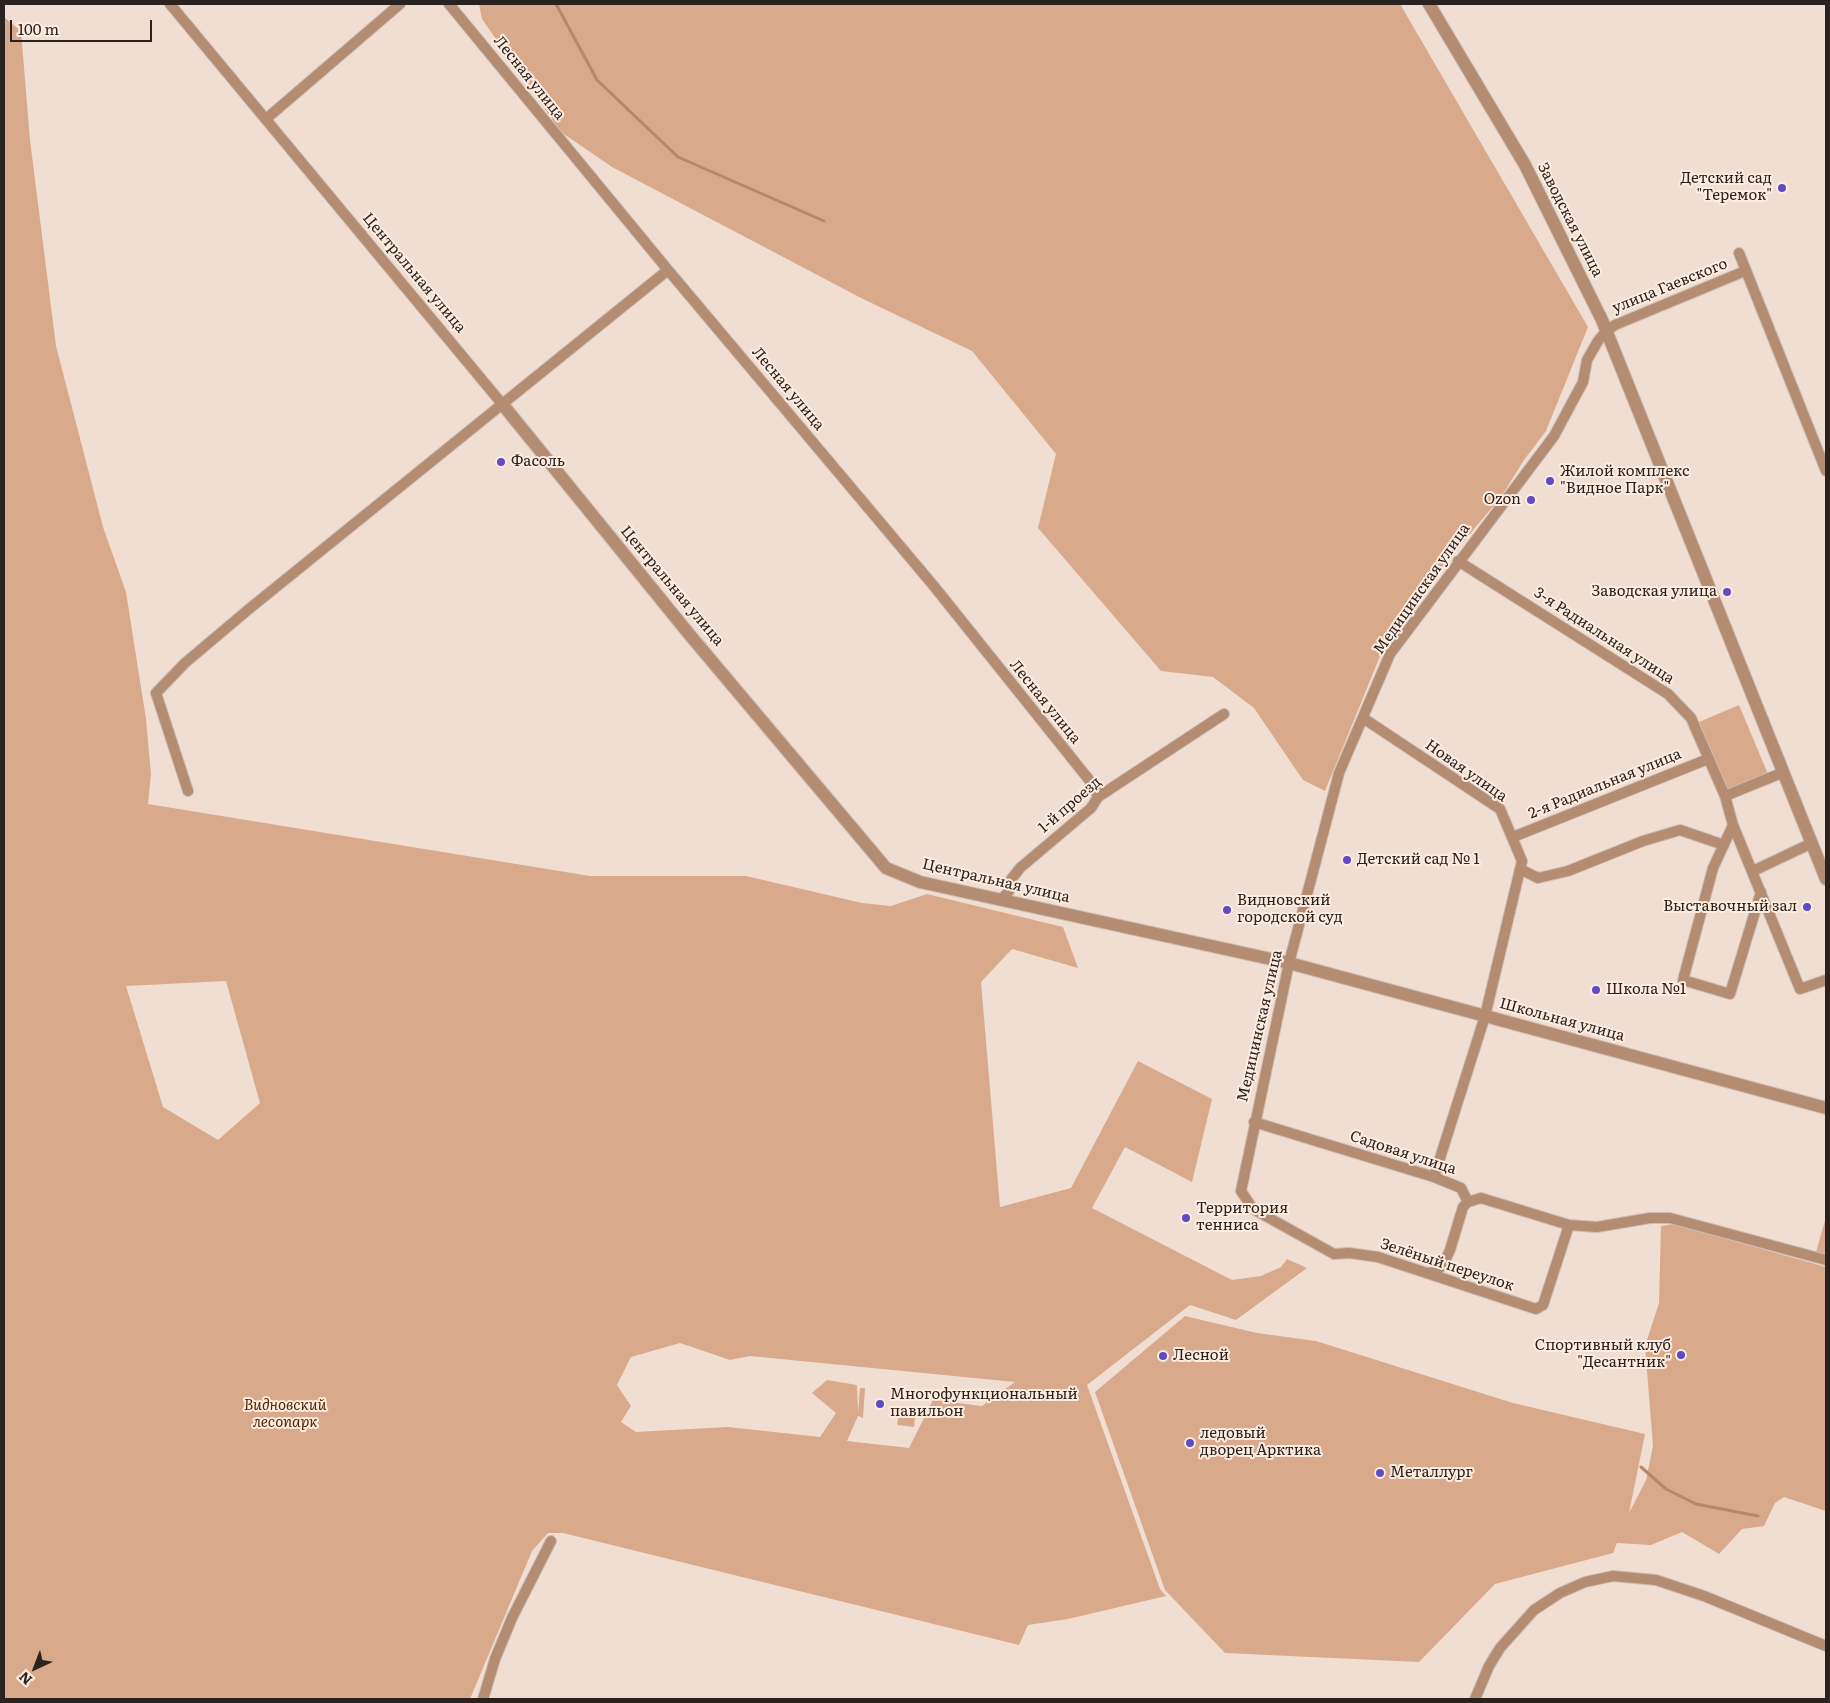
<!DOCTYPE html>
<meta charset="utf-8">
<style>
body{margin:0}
#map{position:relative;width:1830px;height:1703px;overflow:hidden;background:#f1ded3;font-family:Literata,serif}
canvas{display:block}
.frame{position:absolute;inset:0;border:5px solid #29221e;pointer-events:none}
.north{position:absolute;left:10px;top:1643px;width:50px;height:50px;-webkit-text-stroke:4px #feece0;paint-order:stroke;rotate:223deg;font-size:14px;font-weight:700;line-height:20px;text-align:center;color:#29221e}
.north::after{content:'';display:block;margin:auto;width:18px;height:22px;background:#29221e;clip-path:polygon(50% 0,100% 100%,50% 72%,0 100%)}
.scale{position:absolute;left:10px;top:20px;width:142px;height:22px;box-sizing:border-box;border:2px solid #29221e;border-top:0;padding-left:6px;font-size:15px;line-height:18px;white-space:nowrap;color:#29221e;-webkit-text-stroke:4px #feece0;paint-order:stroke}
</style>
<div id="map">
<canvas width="1830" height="1703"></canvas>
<div class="frame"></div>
<div class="north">N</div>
<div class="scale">100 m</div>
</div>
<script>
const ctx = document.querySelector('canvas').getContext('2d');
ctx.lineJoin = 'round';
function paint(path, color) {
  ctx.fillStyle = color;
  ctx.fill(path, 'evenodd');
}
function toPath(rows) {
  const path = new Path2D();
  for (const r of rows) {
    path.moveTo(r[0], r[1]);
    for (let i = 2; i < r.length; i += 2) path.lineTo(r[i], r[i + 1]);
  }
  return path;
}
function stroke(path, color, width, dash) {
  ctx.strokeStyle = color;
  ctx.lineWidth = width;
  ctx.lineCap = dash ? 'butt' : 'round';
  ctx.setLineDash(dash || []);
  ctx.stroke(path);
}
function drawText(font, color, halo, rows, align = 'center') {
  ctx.font = font + ' Literata,serif';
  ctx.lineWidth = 4;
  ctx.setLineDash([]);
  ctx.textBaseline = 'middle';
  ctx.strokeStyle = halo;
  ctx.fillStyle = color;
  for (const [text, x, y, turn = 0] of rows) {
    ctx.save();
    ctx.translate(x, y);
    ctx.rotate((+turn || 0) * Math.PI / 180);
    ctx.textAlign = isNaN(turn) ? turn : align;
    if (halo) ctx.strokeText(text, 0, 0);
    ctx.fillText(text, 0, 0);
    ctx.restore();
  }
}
const green = toPath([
 [479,4,1400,4,1588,327,1546,431,1524,460,1501,497,1425,587,1385,644,1325,791,1303,780,1254,708,1213,677,1161,671,1038,528,1056,454,972,351,863,299,612,167,561,132,482,19],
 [4,17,21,31,30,140,56,346,103,527,126,592,146,719,151,774,148,804,590,876,746,876,862,903,891,906,927,894,1063,927,1078,968,1012,949,981,982,1000,1207,1071,1188,1138,1061,1212,1099,1192,1182,1125,1147,1092,1208,1232,1280,1261,1276,1281,1267,1287,1259,1307,1268,1236,1320,1190,1305,1087,1385,1160,1589,1166,1596,1068,1619,1028,1625,1019,1645,563,1533,548,1533,532,1551,470,1699,4,1699],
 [226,981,260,1103,218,1140,163,1107,126,986],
 [680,1343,730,1360,750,1356,1015,1382,982,1406,933,1400,909,1448,847,1441,858,1416,863,1418,865,1388,860,1388,858,1413,857,1385,827,1380,812,1393,836,1413,820,1437,728,1427,636,1432,621,1422,631,1406,617,1385,631,1357],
 [1739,705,1768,774,1727,791,1699,722],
 [1826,1217,1826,1255,1816,1252],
 [1673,1224,1826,1267,1826,1511,1784,1497,1775,1503,1764,1526,1742,1529,1719,1554,1682,1532,1651,1545,1617,1543,1613,1553,1495,1584,1419,1662,1225,1653,1165,1590,1095,1392,1185,1316,1257,1333,1316,1341,1513,1403,1645,1434,1629,1513,1646,1480,1653,1446,1645,1346,1659,1303,1661,1226],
 [900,1407,916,1409,914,1427,897,1425]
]);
const stream = toPath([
 [556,4,597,80,678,157,824,221],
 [1641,1467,1666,1489,1696,1504,1758,1516]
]);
const minor = toPath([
 [170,4,503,405],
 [449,4,668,270,933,585,1094,786,1098,797],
 [266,119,400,4],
 [1739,253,1826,471],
 [1458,561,1668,694,1691,718,1725,796,1733,825,1713,868,1683,980,1730,994,1761,892],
 [1363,718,1500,809,1522,861,1485,1016,1434,1177],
 [188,791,156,693,185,663,249,609,668,270],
 [1725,796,1784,772],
 [1733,825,1800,989,1826,980],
 [1513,837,1708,759],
 [1520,869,1538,878,1568,871,1643,841,1680,830,1724,845],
 [1753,871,1812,843],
 [1001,900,1009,891,1010,881,1020,868,1091,808,1098,797,1224,714],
 [1254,1122,1434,1177,1461,1188,1468,1202,1481,1198,1569,1225,1597,1227,1650,1218,1670,1218,1826,1260],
 [1569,1225,1543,1305,1536,1309,1378,1257,1349,1253,1334,1254,1253,1209,1241,1191,1289,963,1339,773,1390,654,1554,436,1583,382,1587,360,1598,341,1606,331,1615,325,1745,271],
 [1427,1273,1435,1272,1443,1265,1450,1250,1463,1207,1468,1202],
 [483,1699,495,1659,512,1618,551,1541],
 [1475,1699,1489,1666,1500,1648,1534,1610,1560,1593,1585,1582,1613,1576,1656,1580,1704,1596,1826,1646]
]);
const tertiary = toPath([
 [1429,4,1525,165,1602,320,1826,879],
 [503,405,689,634,886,868,920,882,1289,963,1826,1108]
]);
const markers = [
 [1782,188,5,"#5f4bc4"],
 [501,462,5,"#5f4bc4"],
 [1550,481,5,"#5f4bc4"],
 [1531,500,5,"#5f4bc4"],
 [1727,592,5,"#5f4bc4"],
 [1347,860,5,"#5f4bc4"],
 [1807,907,5,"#5f4bc4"],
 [1227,910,5,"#5f4bc4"],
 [1596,990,5,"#5f4bc4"],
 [1186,1218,5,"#5f4bc4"],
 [1681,1355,5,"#5f4bc4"],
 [1163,1356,5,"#5f4bc4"],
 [880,1404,5,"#5f4bc4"],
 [1190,1443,5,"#5f4bc4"],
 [1380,1473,5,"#5f4bc4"]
];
const streetNames = [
 ["Лесная улица",529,78,51],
 ["Заводская улица",1570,220,63],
 ["Центральная улица",414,273,50],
 ["улица Гаевского",1670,286,-22],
 ["Лесная улица",788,389,50],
 ["Центральная улица",672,586,50],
 ["Медицинская улица",1422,589,-55],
 ["3-я Радиальная улица",1604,636,33],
 ["Лесная улица",1045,702,51],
 ["Новая улица",1466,771,35],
 ["2-я Радиальная улица",1605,784,-22],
 ["1-й проезд",1070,805,-41],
 ["Центральная улица",996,881,13],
 ["Школьная улица",1562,1020,15],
 ["Медицинская улица",1260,1026,-77],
 ["Садовая улица",1403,1153,18],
 ["Зелёный переулок",1447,1265,18]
];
const poiNames = [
 ["Детский сад",1772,179,"right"],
 ["\"Теремок\"",1772,196,"right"],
 ["Фасоль",511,462],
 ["Жилой комплекс",1560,472],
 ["\"Видное Парк\"",1560,489],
 ["Ozon",1521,500,"right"],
 ["Заводская улица",1717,592,"right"],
 ["Детский сад № 1",1357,860],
 ["Видновский",1237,901],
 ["городской суд",1237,918],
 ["Выставочный зал",1797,907,"right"],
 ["Школа №1",1606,990],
 ["Территория",1196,1209],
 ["тенниса",1196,1226],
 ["Спортивный клуб",1671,1346,"right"],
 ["\"Десантник\"",1671,1363,"right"],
 ["Лесной",1173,1356],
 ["Многофункциональный",890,1395],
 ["павильон",890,1412],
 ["ледовый",1200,1434],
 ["дворец Арктика",1200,1451],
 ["Металлург",1390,1473]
];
const parkNames = [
 ["Видновский",285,1406],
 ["лесопарк",285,1423]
];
paint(green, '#d8aa8b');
stroke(stream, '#b78867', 3);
stroke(minor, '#cdbcb2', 12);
stroke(tertiary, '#cdbcb2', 14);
stroke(minor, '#b38c72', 10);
stroke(tertiary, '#b38c72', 12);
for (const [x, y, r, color] of markers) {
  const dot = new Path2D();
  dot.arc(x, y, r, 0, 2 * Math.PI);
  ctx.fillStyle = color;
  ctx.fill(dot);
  stroke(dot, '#feece0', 2);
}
drawText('15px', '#29221e', '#feece0', streetNames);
drawText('15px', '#29221e', '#feece0', poiNames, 'left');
drawText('italic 15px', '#542700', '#feece0', parkNames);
</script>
